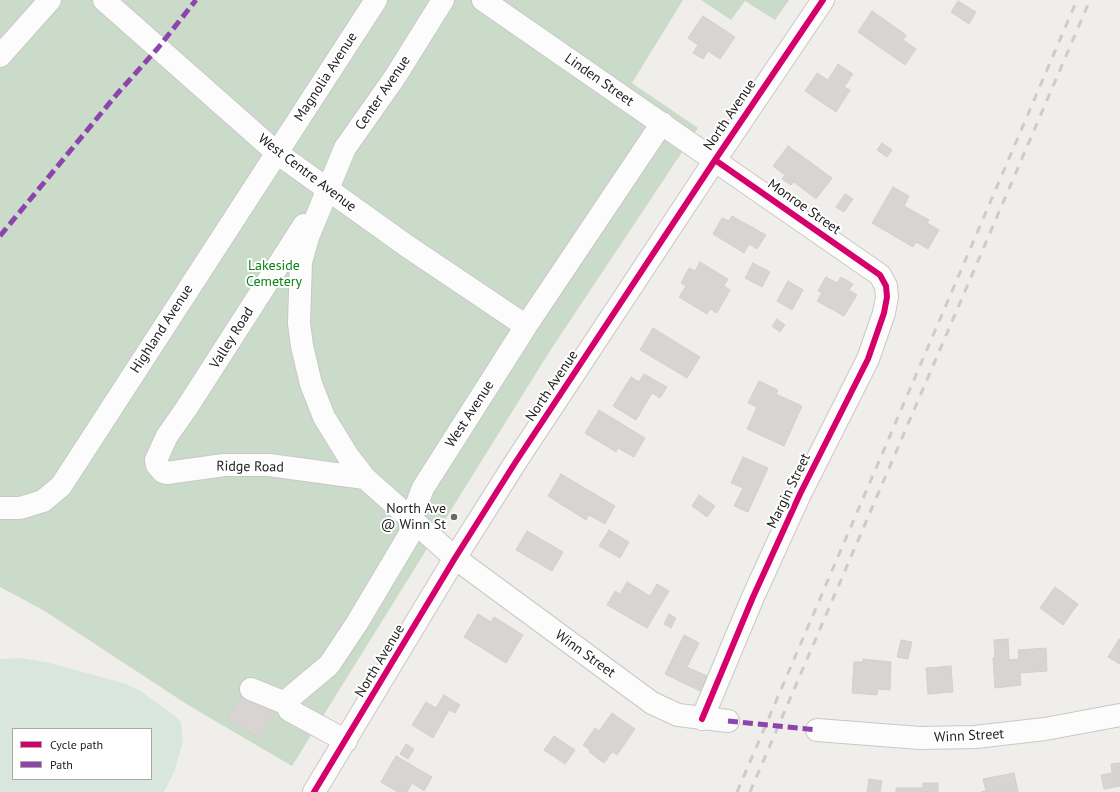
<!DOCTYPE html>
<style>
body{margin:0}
#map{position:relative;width:1120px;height:792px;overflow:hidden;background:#f0eeeb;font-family:"PT Sans",sans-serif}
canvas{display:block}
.legend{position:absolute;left:12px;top:728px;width:140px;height:52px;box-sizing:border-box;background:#fff;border:1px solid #a7a7a7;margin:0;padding:5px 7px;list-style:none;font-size:12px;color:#222}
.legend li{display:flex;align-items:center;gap:8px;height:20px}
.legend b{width:20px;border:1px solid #a7a7a7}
</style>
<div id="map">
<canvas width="1120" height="792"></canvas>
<ul class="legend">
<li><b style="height:5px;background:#d6006c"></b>Cycle path</li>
<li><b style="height:5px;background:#8e44ad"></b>Path</li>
</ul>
</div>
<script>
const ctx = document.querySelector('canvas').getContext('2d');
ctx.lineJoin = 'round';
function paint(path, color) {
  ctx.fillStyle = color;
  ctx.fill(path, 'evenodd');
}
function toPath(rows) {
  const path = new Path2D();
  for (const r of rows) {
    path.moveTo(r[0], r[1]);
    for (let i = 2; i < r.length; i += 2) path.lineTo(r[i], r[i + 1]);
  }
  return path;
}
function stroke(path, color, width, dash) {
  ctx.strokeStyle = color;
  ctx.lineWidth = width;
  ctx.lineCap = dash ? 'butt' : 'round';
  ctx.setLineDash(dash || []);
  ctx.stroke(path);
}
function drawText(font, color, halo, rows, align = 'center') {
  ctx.font = font + ' "PT Sans",sans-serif';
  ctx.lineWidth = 4;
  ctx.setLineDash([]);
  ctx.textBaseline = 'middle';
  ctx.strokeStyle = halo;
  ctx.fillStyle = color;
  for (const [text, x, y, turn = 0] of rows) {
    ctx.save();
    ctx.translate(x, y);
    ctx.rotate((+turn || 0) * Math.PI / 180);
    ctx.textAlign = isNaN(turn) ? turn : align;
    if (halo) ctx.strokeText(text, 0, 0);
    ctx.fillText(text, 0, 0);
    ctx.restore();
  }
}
const wetland = toPath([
 [21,658,46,662,123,683,139,690,175,716,181,722,183,741,175,770,164,792,0,792,0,659],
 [13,729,151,729,151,779,13,779]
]);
const cemetery = toPath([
 [0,0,683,0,632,83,698,128,548,354,292,766,188,705,43,610,0,587],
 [701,0,789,0,775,20,745,1,731,20]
]);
const building = toPath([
 [958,1,976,12,969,24,951,12,958,1],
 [872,11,906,35,903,40,916,49,905,65,858,32,872,11],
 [703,16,735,37,720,59,708,51,703,59,693,53,698,45,688,38,703,16],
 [838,64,853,74,844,87,850,90,836,112,805,91,817,73,828,80,838,64],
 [882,143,892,150,887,157,877,150,882,143],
 [788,146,832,178,816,199,794,182,791,185,782,179,785,175,773,166,788,146],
 [893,187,909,196,904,206,929,220,927,223,939,230,928,249,916,242,913,247,872,223,893,187],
 [845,194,853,199,844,212,836,207,845,194],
 [732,216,766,235,757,249,749,244,744,253,713,234,722,218,729,221,732,216],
 [700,262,728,279,724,286,730,290,717,313,710,309,707,314,679,297,686,286,681,283,689,268,695,271,700,262],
 [753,263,770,272,762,287,745,278,753,263],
 [826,277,837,283,841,277,853,284,849,290,857,295,844,316,817,301,822,293,818,291,826,277],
 [788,281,803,290,792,310,777,301,788,281],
 [777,319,785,325,780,332,772,326,777,319],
 [653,328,700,357,687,378,640,350,653,328],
 [644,374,667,387,660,398,652,393,636,420,613,406,631,377,639,382,644,374],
 [759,381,778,390,776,394,802,406,784,446,747,429,757,407,748,403,759,381],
 [599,410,645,438,634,457,618,448,616,452,585,433,599,410],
 [743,457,768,468,748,512,734,506,743,488,731,483,743,457],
 [561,474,615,506,605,524,589,515,586,520,548,496,561,474],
 [699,495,715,506,707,517,692,506,699,495],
 [609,530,629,542,620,558,599,546,609,530],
 [527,531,563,552,552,571,516,550,527,531],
 [627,582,650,596,657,584,669,591,647,628,607,605,615,591,620,594,627,582],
 [1055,587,1078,604,1063,625,1040,608,1055,587],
 [478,614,491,622,494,617,523,635,506,663,464,637,478,614],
 [669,614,676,618,671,628,664,624,669,614],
 [684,635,699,643,687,667,707,676,700,691,665,674,684,635],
 [1008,639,1009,660,1019,659,1018,650,1046,648,1047,671,1020,673,1021,685,995,688,993,658,995,658,994,640,1008,639],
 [1119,639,1120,640,1120,664,1108,657,1119,639],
 [901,640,912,642,908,659,897,657,901,640],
 [863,659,891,662,890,690,878,689,877,695,852,693,854,662,863,662,863,659],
 [951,666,953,692,928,694,926,668,951,666],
 [243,693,275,713,260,738,227,719,243,693],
 [444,695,460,705,455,713,449,710,433,738,412,725,426,702,436,708,444,695],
 [612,713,635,729,617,755,612,752,604,763,589,752,590,750,583,745,595,728,599,731,612,713],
 [554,736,575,750,565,764,544,750,554,736],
 [406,744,414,749,408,759,400,754,406,744],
 [396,756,432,777,424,791,412,783,407,792,398,792,381,782,396,756],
 [1120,763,1120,786,1104,789,1101,775,1112,773,1111,764,1120,763],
 [1014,773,1018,792,981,792,986,791,983,779,1014,773],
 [869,779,882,781,880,792,867,792,869,779],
 [923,783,938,783,938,792,896,792,896,788,923,788,923,783]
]);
const minor = toPath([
 [104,0,277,153,407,246,526,326],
 [443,0,395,77,345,148,308,237,301,262,299,323,302,346,311,384,324,417,348,456,365,478,455,558,652,703,678,715,728,721],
 [483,0,880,275,886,286,887,297,884,313,868,359,800,494,753,597,702,719],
 [0,56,50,0],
 [304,225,186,409,167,436,156,460,157,465,163,472,167,473,224,465,269,465,365,478],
 [0,508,20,508,43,501,61,486,376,0],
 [251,689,285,703],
 [817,730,920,738,975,737,1045,729,1120,715],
 [346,741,289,710,286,701,329,665,357,623,410,534,411,519,423,488,526,326,662,123],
 [314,792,455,558,515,463,715,160,823,0]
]);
const rail = toPath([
 [737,792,1077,0],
 [750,792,1090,0]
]);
const quiet = toPath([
 [0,236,117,94,158,48,196,0],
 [728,721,817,730]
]);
const cycleway = toPath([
 [702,719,753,597,800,494,868,359,884,313,887,297,886,286,880,275,715,160],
 [314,792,455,558,515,463,715,160,823,0]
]);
const markers = [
 [454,517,4,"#6a6968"]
];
const streetNames = [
 ["Magnolia Avenue",326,77,-57],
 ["Linden Street",599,80,35],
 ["Center Avenue",383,93,-56],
 ["North Avenue",730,115,-56],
 ["West Centre Avenue",307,173,37],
 ["Monroe Street",804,207,35],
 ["Highland Avenue",162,329,-57],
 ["Valley Road",232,338,-58],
 ["North Avenue",552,386,-56],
 ["West Avenue",470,414,-57],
 ["Ridge Road",250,467,1],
 ["Margin Street",789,491,-64],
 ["Winn Street",585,654,36],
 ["North Avenue",380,661,-59],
 ["Winn Street",969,736,-3]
];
const parkNames = [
 ["Lakeside",274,266],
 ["Cemetery",274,282]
];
const poiNames = [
 ["North Ave",446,509],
 ["@ Winn St",446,525]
];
paint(wetland, '#d9e6de');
paint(cemetery, '#cadbca');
paint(building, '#d7d4d2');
stroke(building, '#d3d0cc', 1);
stroke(minor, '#c9c8c7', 24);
stroke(minor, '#fdfcfc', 22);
stroke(rail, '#ccc', 3, [8, 8]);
stroke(quiet, '#8e44ad', 5, [10, 5]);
stroke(cycleway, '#d6006c', 6);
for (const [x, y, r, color] of markers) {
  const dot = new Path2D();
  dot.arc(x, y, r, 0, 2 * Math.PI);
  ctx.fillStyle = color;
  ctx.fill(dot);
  stroke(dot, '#fff', 1.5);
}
drawText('14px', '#222', '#fff', streetNames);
drawText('14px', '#0c8416', '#fff', parkNames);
drawText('14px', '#222', '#fff', poiNames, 'right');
</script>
